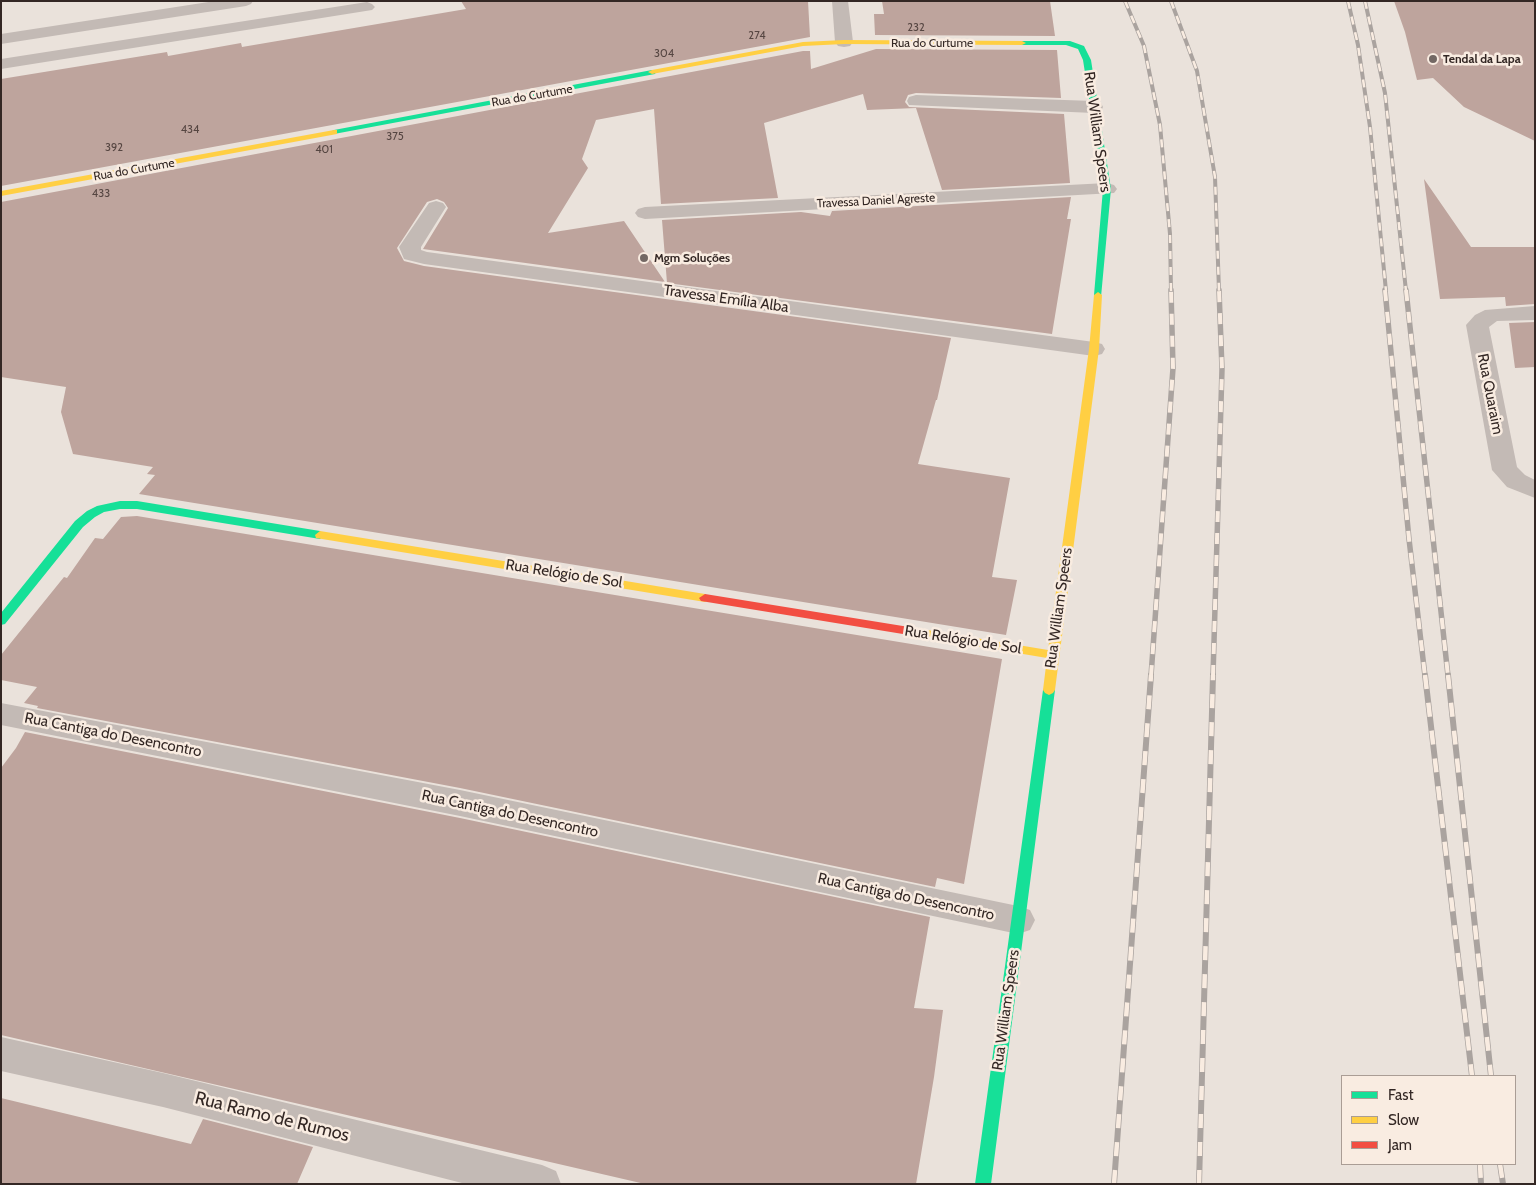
<!DOCTYPE html>
<meta charset="utf-8">
<style>
body{margin:0}
#map{position:relative;width:1536px;height:1185px;overflow:hidden;background:#eae2db;font-family:Cabin,sans-serif}
canvas{display:block}
.frame{position:absolute;inset:0;border:2px solid #332724;pointer-events:none}
.legend{position:absolute;left:1341px;top:1075px;width:175px;height:90px;box-sizing:border-box;background:#f9ece1;border:1px solid #aa9d95;margin:0;padding:6px 9px;list-style:none;font-size:15px;color:#332724}
.legend li{display:flex;align-items:center;gap:10px;height:25px}
.legend b{width:25px;border:1px solid #aa9d95}
</style>
<div id="map">
<canvas width="1536" height="1185"></canvas>
<div class="frame"></div>
<ul class="legend">
<li><b style="height:6px;background:#16e098"></b>Fast</li>
<li><b style="height:6px;background:#ffcf43"></b>Slow</li>
<li><b style="height:6px;background:#f24e42"></b>Jam</li>
</ul>
</div>
<script>
const ctx = document.querySelector('canvas').getContext('2d');
ctx.lineJoin = 'round';
function paint(path, color) {
  ctx.fillStyle = color;
  ctx.fill(path, 'evenodd');
}
function toPath(rows) {
  const path = new Path2D();
  for (const r of rows) {
    path.moveTo(r[0], r[1]);
    for (let i = 2; i < r.length; i += 2) path.lineTo(r[i], r[i + 1]);
  }
  return path;
}
function stroke(path, color, width, dash) {
  ctx.strokeStyle = color;
  ctx.lineWidth = width;
  ctx.lineCap = dash ? 'butt' : 'round';
  ctx.setLineDash(dash || []);
  ctx.stroke(path);
}
function drawText(font, color, halo, rows, align = 'center') {
  ctx.font = font + ' Cabin,sans-serif';
  ctx.lineWidth = 5;
  ctx.setLineDash([]);
  ctx.textBaseline = 'middle';
  ctx.strokeStyle = halo;
  ctx.fillStyle = color;
  for (const [text, x, y, turn = 0] of rows) {
    ctx.save();
    ctx.translate(x, y);
    ctx.rotate((+turn || 0) * Math.PI / 180);
    ctx.textAlign = isNaN(turn) ? turn : align;
    if (halo) ctx.strokeText(text, 0, 0);
    ctx.fillText(text, 0, 0);
    ctx.restore();
  }
}
const building = toPath([
 [461,1,808,1,810,37,1,186,1,79,167,52,168,56,241,43,242,47,466,9],
 [882,1,1050,1,1055,36,875,35,874,14,884,14],
 [1394,1,1535,1,1535,141,1464,107,1433,78,1417,80,1405,32],
 [876,49,1057,50,1061,98,916,93,908,95,905,102,909,107,1064,114,1070,183,942,190,916,108,867,110,863,94,764,123,778,198,661,204,654,109,596,120,582,159,588,168,548,233,624,221,665,282,423,249,448,208,444,202,437,199,427,202,397,248,404,261,424,266,951,338,937,400,936,400,918,464,1010,478,992,577,1017,580,1006,635,139,494,155,475,147,474,153,467,73,454,61,412,66,387,1,377,1,202,803,51,810,51,811,69],
 [1424,179,1471,247,1535,247,1535,304,1506,306,1505,297,1440,299],
 [1071,197,1067,219,1071,219,1052,334,667,283,662,220,801,212,830,216,832,211],
 [1535,322,1535,367,1515,368,1509,323],
 [137,516,1002,659,964,884,937,878,935,887,460,788,37,708,38,706,24,703,37,687,1,680,1,655,64,577,67,578,95,538,103,539,121,517],
 [25,732,460,818,930,917,914,1008,943,1010,934,1077,916,1184,645,1184,1,1035,1,768,16,748],
 [1,1098,191,1144,203,1119,313,1147,297,1184,1,1184]
]);
const lane = toPath([
 [215,1,253,1,251,4,246,6,1,44,1,34,215,1],
 [367,2,372,4,375,7,372,10,1,69,1,59,367,2]
]);
const street = toPath([
 [832,1,848,1,853,42,850,46,844,47,838,46,835,42,832,1],
 [916,95,1094,101,1101,103,1103,107,1101,111,1094,113,909,105,907,101,909,97,916,95],
 [1107,183,1114,185,1117,189,1114,193,645,219,638,217,635,213,638,209,645,207,1107,183],
 [436,201,443,203,446,207,421,247,421,250,427,252,1094,342,1102,344,1105,349,1102,354,1094,356,424,264,404,259,399,247,429,203,436,201],
 [1535,306,1535,320,1497,321,1489,327,1517,467,1525,475,1535,480,1535,498,1507,487,1492,470,1466,325,1475,315,1485,310,1535,306],
 [1,703,460,790,1018,906,1030,910,1035,920,1030,930,1018,934,460,816,1,725,1,703],
 [1,1037,163,1073,542,1165,556,1171,561,1184,466,1184,163,1107,1,1071,1,1037]
]);
const fast = toPath([
 [1019,41,1070,41,1084,46,1091,60,1111,189,1101,297,1098,298,1094,295,1103,189,1083,60,1078,49,1066,45,1022,45,1018,43,1019,41],
 [652,70,656,72,655,74,334,134,330,132,334,130,652,70],
 [120,501,137,501,320,531,325,535,320,539,137,509,120,509,104,512,95,517,83,527,5,624,1,625,1,613,75,521,87,511,97,506,120,501],
 [1049,685,1053,687,1055,690,991,1184,975,1184,1043,690,1045,687,1049,685]
]);
const slow = toPath([
 [844,40,1022,41,1026,43,1022,45,844,44,803,46,652,74,648,72,652,70,803,42,844,40],
 [334,130,337,130,337,134,1,196,1,191,334,130],
 [1098,292,1102,295,1099,349,1055,690,1053,693,1049,695,1045,693,1043,690,1047,658,909,635,903,631,909,627,1048,650,1089,349,1094,295,1098,292],
 [320,531,705,594,711,598,705,602,316,538,315,535,320,531]
]);
const jam = toPath([
 [705,594,909,627,915,631,909,635,701,601,699,598,705,594]
]);
const railFar2 = toPath([
 [1125,1,1144,46,1160,125,1170,234,1171,291],
 [1171,1,1197,71,1215,177,1219,291],
 [1348,1,1358,45,1370,127,1386,291],
 [1365,1,1385,93,1406,291]
]);
const railFar1 = toPath([
 [1385,290,1409,539,1425,676],
 [1406,290,1448,676],
 [1151,676,1173,368,1171,290],
 [1213,676,1222,369,1219,290]
]);
const rail = toPath([
 [1425,675,1472,1076],
 [1448,675,1491,1076],
 [1480,1164,1481,1184],
 [1500,1164,1503,1184],
 [1114,1184,1151,675],
 [1199,1184,1213,675]
]);
const markers = [
 [1433,59,5,"#736864"],
 [644,258,5,"#736864"]
];
const farNumbernames = [
 ["232",916,28],
 ["274",757,36],
 ["304",664,54],
 ["434",190,130],
 ["375",395,137],
 ["392",114,148],
 ["401",324,150],
 ["433",101,194]
];
const farStreetnames = [
 ["Rua do Curtume",932,43],
 ["Rua do Curtume",532,96,-10],
 ["Rua do Curtume",134,170,-10],
 ["Travessa Daniel Agreste",876,201,-3]
];
const farPoinames = [
 ["Tendal da Lapa",1443,59],
 ["Mgm Soluções",654,258]
];
const streetNames = [
 ["Rua William Speers",1097,132,82],
 ["Travessa Emília Alba",726,299,8],
 ["Rua Quaraim",1490,394,79],
 ["Rua Relógio de Sol",564,574,9],
 ["Rua William Speers",1059,608,-82],
 ["Rua Relógio de Sol",963,640,9],
 ["Rua Cantiga do Desencontro",113,735,11],
 ["Rua Cantiga do Desencontro",510,814,12],
 ["Rua Cantiga do Desencontro",906,897,12],
 ["Rua William Speers",1006,1010,-82]
];
const nearStreetnames = [
 ["Rua Ramo de Rumos",272,1117,14]
];
paint(building, '#bea49d');
paint(lane, '#c3bab5');
paint(street, '#c3bab5');
paint(fast, '#16e098');
paint(slow, '#ffcf43');
paint(jam, '#f24e42');
stroke(railFar2, '#aaa39f', 4);
stroke(railFar1, '#aaa39f', 5.5);
stroke(rail, '#aaa39f', 6);
stroke(railFar2, '#f9ece1', 2.5, [8]);
stroke(railFar1, '#f9ece1', 4, [11]);
stroke(rail, '#f9ece1', 4.5, [14]);
for (const [x, y, r, color] of markers) {
  const dot = new Path2D();
  dot.arc(x, y, r, 0, 2 * Math.PI);
  ctx.fillStyle = color;
  ctx.fill(dot);
  stroke(dot, '#f9ece1', 2);
}
drawText('11px', '#564642', null, farNumbernames);
drawText('12px', '#332724', '#f9ece1', farStreetnames);
drawText('bold 12px', '#332724', '#f9ece1', farPoinames, 'left');
drawText('15px', '#332724', '#f9ece1', streetNames);
drawText('18px', '#332724', '#f9ece1', nearStreetnames);
</script>
